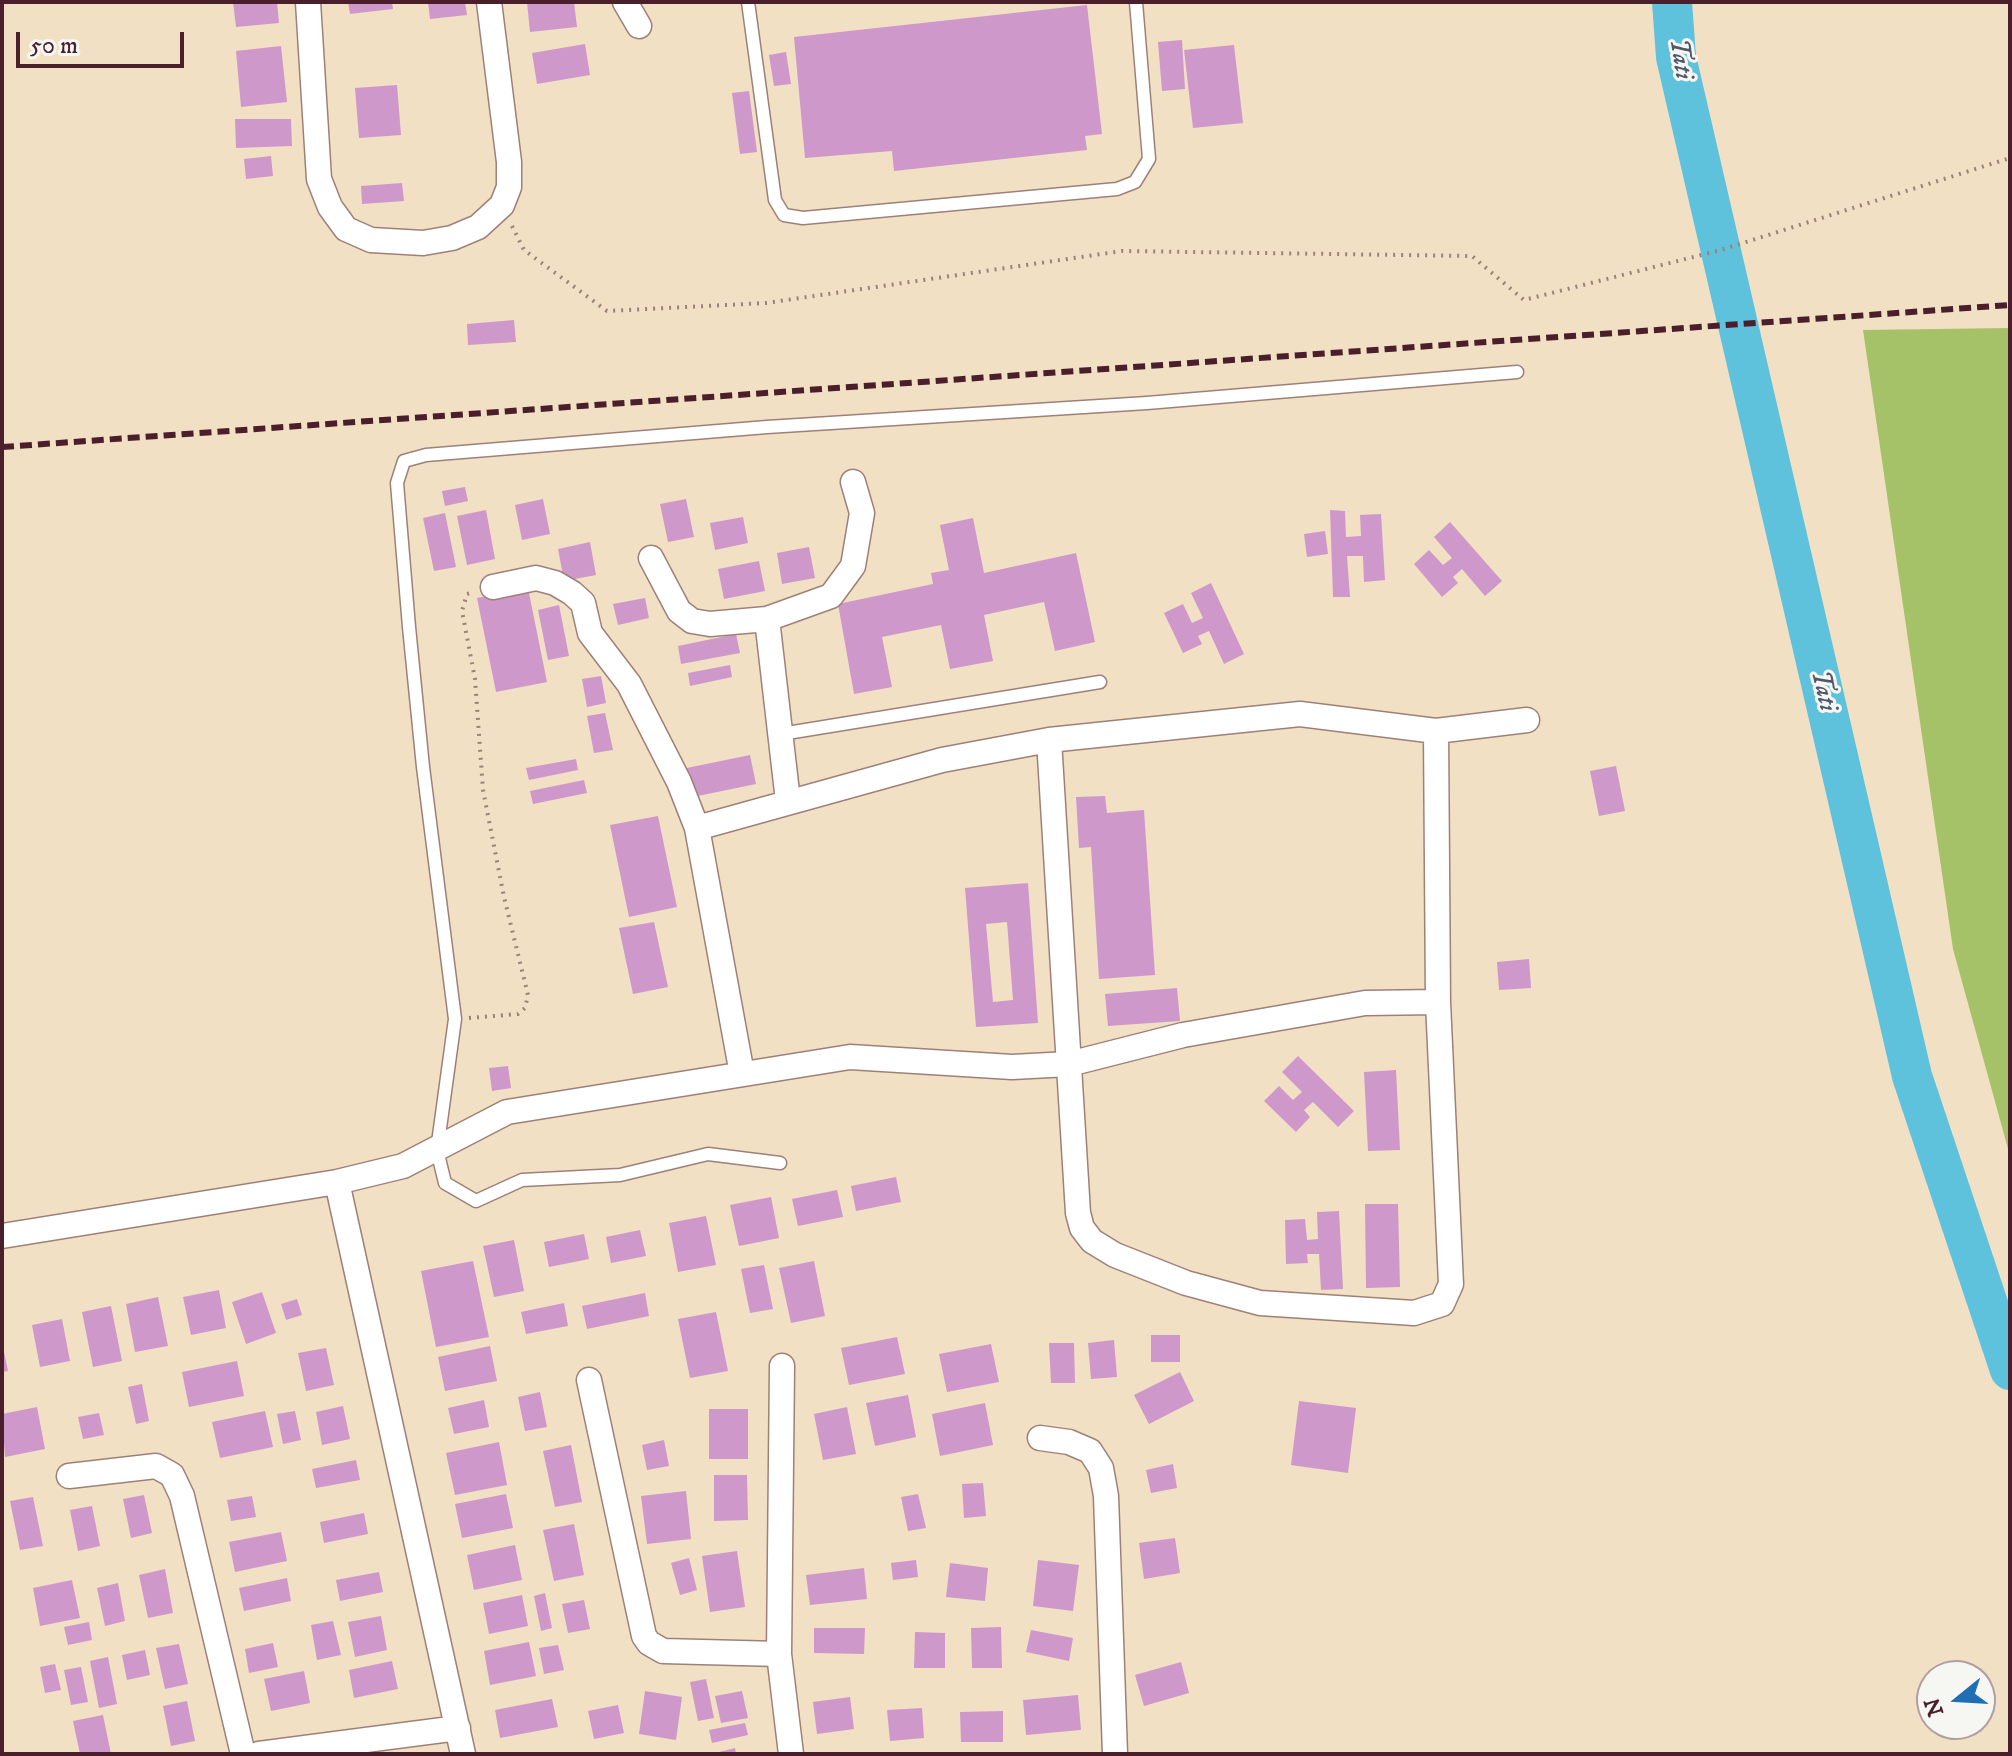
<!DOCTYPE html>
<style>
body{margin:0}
#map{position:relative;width:2012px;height:1756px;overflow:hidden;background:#f2e0c4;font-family:"IM FELL DW Pica",serif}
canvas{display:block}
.frame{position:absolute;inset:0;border:4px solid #4a1f2b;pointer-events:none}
.north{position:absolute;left:1916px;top:1660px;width:80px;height:80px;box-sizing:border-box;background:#f6f6f2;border:2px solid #b1a0a2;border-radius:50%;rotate:252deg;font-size:22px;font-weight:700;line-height:32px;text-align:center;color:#4a1f2b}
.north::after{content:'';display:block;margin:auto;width:28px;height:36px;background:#1f6fb2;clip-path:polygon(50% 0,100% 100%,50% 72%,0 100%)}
.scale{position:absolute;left:16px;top:32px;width:168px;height:36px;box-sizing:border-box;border:4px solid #4a1f2b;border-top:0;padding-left:10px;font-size:24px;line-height:28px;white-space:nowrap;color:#4a1f2b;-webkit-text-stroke:6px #f6f6f2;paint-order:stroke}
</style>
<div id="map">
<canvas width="2012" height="1756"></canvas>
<div class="frame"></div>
<div class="north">N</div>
<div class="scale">50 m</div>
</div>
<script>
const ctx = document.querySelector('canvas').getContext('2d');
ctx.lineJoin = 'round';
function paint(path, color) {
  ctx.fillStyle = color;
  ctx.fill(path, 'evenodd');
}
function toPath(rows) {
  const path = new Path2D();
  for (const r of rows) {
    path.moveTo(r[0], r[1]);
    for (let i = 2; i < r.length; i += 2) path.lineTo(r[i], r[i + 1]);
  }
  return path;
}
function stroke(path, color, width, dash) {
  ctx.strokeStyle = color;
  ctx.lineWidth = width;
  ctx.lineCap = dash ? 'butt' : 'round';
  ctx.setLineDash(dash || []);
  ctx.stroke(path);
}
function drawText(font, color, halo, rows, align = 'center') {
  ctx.font = font + ' "IM FELL DW Pica",serif';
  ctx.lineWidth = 6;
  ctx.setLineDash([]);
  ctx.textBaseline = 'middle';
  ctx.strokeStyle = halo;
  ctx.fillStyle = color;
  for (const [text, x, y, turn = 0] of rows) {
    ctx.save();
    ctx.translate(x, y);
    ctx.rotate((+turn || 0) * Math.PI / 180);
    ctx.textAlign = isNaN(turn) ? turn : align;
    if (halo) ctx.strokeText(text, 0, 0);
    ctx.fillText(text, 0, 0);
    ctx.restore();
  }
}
const green = toPath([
 [2010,328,2010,1156,1953,949,1863,330]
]);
const river = toPath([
 [1672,2,1676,57,1912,1076,2010,1370]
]);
const building = toPath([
 [233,2,277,2,279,23,236,27],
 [348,2,392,2,393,9,350,14],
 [428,2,465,2,467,15,430,19],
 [527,2,574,2,577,27,530,32],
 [1087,5,1102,134,1085,136,1087,150,894,171,892,151,805,158,794,37],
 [1182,40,1185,89,1162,91,1158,42],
 [585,44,590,75,537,84,532,53],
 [1234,45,1243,123,1193,128,1184,50],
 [281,46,287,102,241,107,236,51],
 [786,52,791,84,774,86,769,55],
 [397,85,401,135,359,138,355,88],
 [749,91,757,152,740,154,732,93],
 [235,119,291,119,292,146,236,148],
 [271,156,273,176,246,179,244,159],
 [402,183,404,201,362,204,361,186],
 [514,320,516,342,468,345,467,324],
 [465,487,468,501,445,506,442,491],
 [543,499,550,534,522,540,515,505],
 [686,499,694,537,668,542,660,504],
 [486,510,495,559,467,565,457,516],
 [1330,510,1345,511,1346,537,1361,536,1360,515,1381,514,1385,580,1364,582,1363,556,1347,556,1350,597,1333,597],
 [445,513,456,567,434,571,423,518],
 [743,517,748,543,715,550,710,523],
 [973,518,984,573,1076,553,1095,642,1055,651,1044,602,984,615,993,661,950,669,941,625,882,637,892,687,854,694,838,604,933,584,931,573,949,570,940,525],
 [1450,522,1502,581,1485,596,1462,569,1453,577,1458,583,1442,597,1414,564,1429,550,1443,565,1452,558,1434,537],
 [1325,531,1328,554,1307,557,1304,534],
 [590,542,596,575,564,581,558,549],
 [809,547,815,578,782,584,777,553],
 [759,561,765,591,724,599,718,569],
 [1211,583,1244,654,1224,664,1209,631,1198,636,1202,644,1183,653,1164,613,1183,604,1192,623,1203,618,1191,593],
 [528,588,547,682,496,692,477,598],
 [645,598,649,618,618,625,613,604],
 [559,605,569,656,548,660,538,610],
 [736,634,740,653,681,664,678,646],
 [730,665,732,677,690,686,688,673],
 [601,676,606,703,587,707,582,679],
 [605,713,613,750,594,753,587,716],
 [750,755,756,784,688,798,682,769],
 [576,759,578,770,529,780,526,768],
 [1616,766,1625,811,1599,816,1590,771],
 [584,780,587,793,533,804,530,791],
 [1105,796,1107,813,1144,810,1155,975,1099,979,1091,847,1079,848,1076,797],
 [658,816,677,907,629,917,610,825],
 [1028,883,1038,1023,976,1027,965,888],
 [1007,922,1013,1000,993,1002,986,924],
 [654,922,668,987,633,994,619,928],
 [1529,959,1531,988,1499,990,1497,962],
 [1177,988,1180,1021,1108,1026,1105,994],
 [1298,1056,1354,1111,1338,1127,1313,1102,1304,1110,1310,1117,1296,1132,1264,1101,1279,1086,1293,1100,1302,1092,1282,1072],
 [508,1066,511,1088,492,1091,489,1068],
 [1396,1070,1400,1150,1368,1151,1364,1072],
 [896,1177,901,1202,856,1211,851,1186],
 [837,1190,843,1217,798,1226,792,1199],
 [771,1197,779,1238,739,1246,730,1205],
 [1365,1204,1398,1204,1400,1287,1366,1288],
 [1339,1211,1343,1289,1321,1290,1319,1254,1307,1254,1308,1263,1286,1264,1285,1220,1305,1219,1307,1240,1318,1239,1317,1212],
 [706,1216,716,1265,678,1272,669,1223],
 [640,1230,646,1256,611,1263,606,1237],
 [584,1234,589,1259,549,1267,544,1242],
 [514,1240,524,1291,494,1297,483,1246],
 [473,1261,489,1337,436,1347,421,1271],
 [814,1261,825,1316,791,1323,779,1268],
 [764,1265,773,1309,750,1313,741,1269],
 [219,1290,226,1328,191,1335,183,1297],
 [262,1292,276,1333,246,1344,232,1302],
 [645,1293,649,1316,587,1329,582,1306],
 [158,1297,168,1346,135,1352,126,1304],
 [297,1299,302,1315,286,1320,281,1304],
 [564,1303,568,1326,526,1334,521,1312],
 [111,1306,122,1361,93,1367,82,1312],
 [716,1312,728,1371,690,1378,678,1319],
 [62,1319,70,1361,40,1367,32,1325],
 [1151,1335,1180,1335,1180,1362,1151,1362],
 [897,1337,905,1374,849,1385,841,1348],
 [1114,1340,1117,1377,1091,1379,1088,1343],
 [1049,1343,1074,1343,1075,1383,1051,1383],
 [991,1344,999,1382,947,1392,939,1354],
 [490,1346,497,1381,445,1391,438,1357],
 [3,1347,8,1371,2,1372,2,1348],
 [326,1348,334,1385,306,1391,298,1353],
 [237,1361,244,1396,189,1407,182,1372],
 [1180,1372,1194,1401,1149,1424,1134,1395],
 [142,1384,149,1421,136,1424,128,1387],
 [540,1392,547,1427,525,1431,518,1397],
 [908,1395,916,1437,875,1446,866,1403],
 [484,1400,489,1427,454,1434,448,1408],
 [1299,1401,1356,1408,1348,1473,1291,1465],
 [985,1403,993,1445,940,1456,932,1414],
 [343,1406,350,1439,322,1445,316,1412],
 [37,1407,45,1449,5,1457,2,1414],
 [847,1407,856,1454,823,1460,814,1414],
 [709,1409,748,1409,748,1459,709,1459],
 [265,1411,273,1447,220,1458,212,1422],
 [295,1411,301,1440,283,1444,277,1414],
 [99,1413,104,1435,83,1439,78,1417],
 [664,1440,669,1466,647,1470,642,1445],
 [499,1442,507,1485,455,1495,446,1453],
 [571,1445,582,1502,555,1507,543,1451],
 [356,1460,360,1480,316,1488,312,1469],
 [1173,1464,1177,1488,1151,1493,1146,1470],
 [714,1475,747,1475,748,1520,714,1521],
 [983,1483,986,1516,964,1518,962,1484],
 [686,1491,691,1539,647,1544,641,1496],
 [506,1494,513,1528,462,1538,455,1504],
 [918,1494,926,1528,908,1531,901,1497],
 [144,1495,152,1533,131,1538,123,1499],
 [252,1496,256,1517,231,1521,227,1500],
 [33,1497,43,1546,20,1550,10,1501],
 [92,1506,100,1546,78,1551,70,1510],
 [364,1513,368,1534,324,1543,320,1522],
 [574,1524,584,1575,554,1581,543,1530],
 [281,1532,287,1561,235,1572,229,1542],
 [1175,1538,1180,1573,1144,1579,1139,1543],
 [515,1545,522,1580,474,1590,467,1555],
 [737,1551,745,1607,710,1612,702,1556],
 [689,1558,697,1590,680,1595,671,1563],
 [916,1560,918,1577,893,1580,891,1563],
 [1038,1560,1079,1565,1073,1611,1033,1606],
 [950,1563,988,1568,985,1601,946,1597],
 [864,1568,867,1599,810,1605,806,1575],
 [165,1569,173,1613,148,1618,139,1575],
 [379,1572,383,1592,340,1601,336,1580],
 [287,1578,291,1601,244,1611,239,1588],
 [72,1580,80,1618,40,1626,33,1588],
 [118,1583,125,1621,105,1626,97,1588],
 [545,1593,552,1628,541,1631,534,1596],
 [522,1595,528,1626,489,1634,483,1603],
 [584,1600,590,1629,568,1633,562,1604],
 [381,1616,387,1650,355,1657,348,1622],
 [333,1621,341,1655,317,1660,311,1625],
 [89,1622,92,1640,68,1645,64,1627],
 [1001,1627,1002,1668,972,1668,971,1628],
 [814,1628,865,1628,864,1654,814,1653],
 [1031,1630,1073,1638,1069,1661,1026,1652],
 [915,1632,945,1633,945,1668,914,1668],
 [529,1642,536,1676,490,1685,484,1651],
 [273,1643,278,1667,249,1673,245,1649],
 [179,1644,188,1684,165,1689,156,1648],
 [558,1645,564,1670,544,1674,539,1648],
 [145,1650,150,1675,127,1680,122,1655],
 [108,1657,117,1704,99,1708,90,1661],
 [392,1661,398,1689,354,1698,349,1670],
 [1181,1662,1189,1693,1144,1706,1135,1675],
 [55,1664,61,1690,45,1693,40,1667],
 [81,1667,88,1702,71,1705,64,1670],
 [304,1671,310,1703,271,1711,264,1679],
 [706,1679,714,1718,698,1721,690,1682],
 [645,1691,682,1697,676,1740,639,1734],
 [742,1691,748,1718,721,1723,715,1696],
 [1078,1695,1081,1730,1026,1735,1023,1700],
 [850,1697,854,1729,817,1734,813,1702],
 [552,1699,558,1727,500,1738,495,1710],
 [187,1701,195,1741,171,1746,163,1706],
 [618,1705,624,1733,594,1739,588,1711],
 [922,1708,924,1738,890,1741,887,1710],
 [1003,1711,1003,1742,961,1742,960,1712],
 [103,1715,111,1754,80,1754,73,1721],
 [745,1723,748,1735,712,1743,709,1730],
 [735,1748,736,1754,715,1754,715,1753]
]);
const path = toPath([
 [512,226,524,250,607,311,766,303,1122,251,1472,256,1524,300,1721,250,2010,158],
 [469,1018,518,1014,525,1008,528,995,504,897,483,790,475,679,462,611,467,594,474,592]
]);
const service = toPath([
 [748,2,775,200,784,215,803,218,1117,189,1135,182,1149,159,1136,2],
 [781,734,1100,682],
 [780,1163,708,1154,620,1175,522,1180,476,1201,445,1183,437,1150,455,1019,423,767,409,627,397,483,404,461,426,455,767,427,1147,403,1517,372]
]);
const minor = toPath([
 [308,2,319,179,330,207,346,229,371,240,423,243,452,238,478,227,502,205,509,187,509,162,489,2],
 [625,2,639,26],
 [651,558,679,611,692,621,710,624,767,619,831,596,853,566,862,513,853,482],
 [493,587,536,578,555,583,572,593,583,603,590,633,629,684,679,782,697,828,742,1074],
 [767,619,788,801],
 [1049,740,1078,1213,1082,1228,1092,1241,1115,1255,1186,1283,1260,1303,1414,1313,1442,1304,1451,1284,1438,1002,1436,731],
 [697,828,942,760,1049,740,1300,714,1436,731,1527,720],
 [337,1182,463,1754],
 [2,1236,337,1182,403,1166,507,1112,850,1057,1012,1067,1069,1064,1183,1035,1365,1003,1438,1002],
 [782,1366,779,1654,791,1754],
 [589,1380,644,1636,649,1643,663,1651,779,1654],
 [1040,1438,1069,1442,1090,1451,1101,1468,1106,1496,1115,1754],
 [69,1476,156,1466,172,1475,182,1496,243,1754],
 [259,1754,458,1728]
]);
const rail = toPath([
 [2,447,2010,305]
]);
const waterNames = [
 ["Tati",1679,59,81],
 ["Tati",1822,691,77]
];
paint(green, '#a6c268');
stroke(river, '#5fc2dd', 40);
paint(building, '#ce98cb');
stroke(service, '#9e8078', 15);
stroke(minor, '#9e8078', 27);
stroke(path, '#9e8078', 4, [2, 6]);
stroke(service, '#fff', 12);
stroke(minor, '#fff', 24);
stroke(rail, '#4a1f2b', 6, [12, 6]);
drawText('italic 26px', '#515869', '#f6f6f2', waterNames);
</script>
